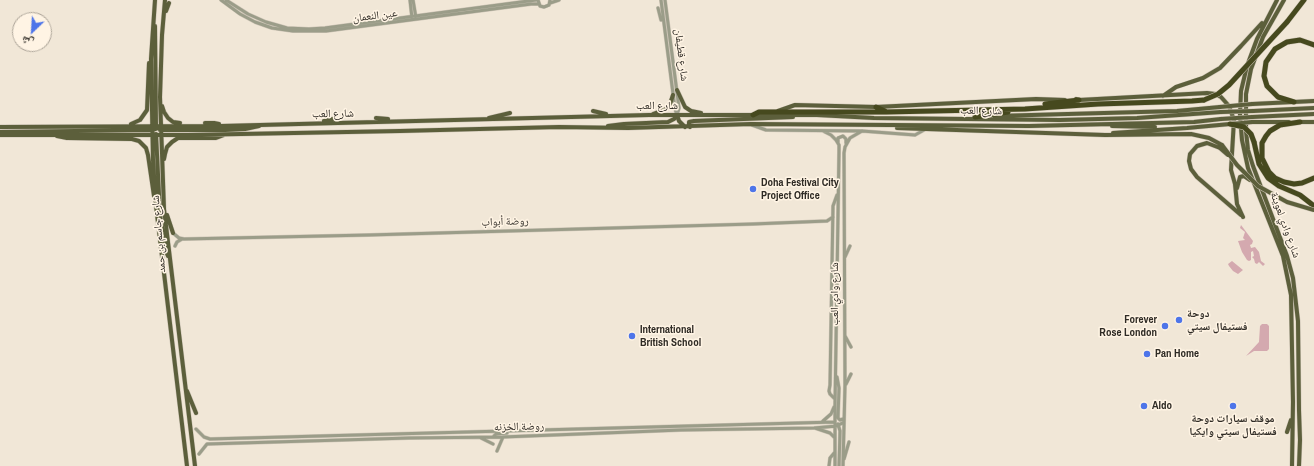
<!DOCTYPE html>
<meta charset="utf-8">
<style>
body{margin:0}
#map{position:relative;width:1314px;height:466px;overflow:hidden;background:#f1e7d7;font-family:"Archivo Narrow","Noto Naskh Arabic",sans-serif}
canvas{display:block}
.north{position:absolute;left:12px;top:12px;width:40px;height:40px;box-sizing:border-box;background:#fff4e4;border:1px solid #aca498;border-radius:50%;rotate:205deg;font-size:11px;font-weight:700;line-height:16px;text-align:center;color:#2f2b25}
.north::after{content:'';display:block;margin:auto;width:14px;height:18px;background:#4e75e9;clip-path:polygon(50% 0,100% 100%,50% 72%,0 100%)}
</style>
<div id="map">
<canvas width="1314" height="466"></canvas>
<div class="north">ش</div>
</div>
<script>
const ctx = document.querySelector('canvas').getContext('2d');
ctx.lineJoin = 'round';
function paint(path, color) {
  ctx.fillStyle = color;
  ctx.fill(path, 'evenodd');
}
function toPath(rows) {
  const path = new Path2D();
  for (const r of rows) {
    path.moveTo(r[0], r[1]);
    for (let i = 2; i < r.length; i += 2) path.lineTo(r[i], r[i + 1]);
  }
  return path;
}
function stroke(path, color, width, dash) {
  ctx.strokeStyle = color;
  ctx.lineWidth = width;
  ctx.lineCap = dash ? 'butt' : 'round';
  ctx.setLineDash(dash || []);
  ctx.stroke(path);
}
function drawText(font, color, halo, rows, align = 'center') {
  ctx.font = font + ' "Archivo Narrow","Noto Naskh Arabic",sans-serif';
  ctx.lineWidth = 3;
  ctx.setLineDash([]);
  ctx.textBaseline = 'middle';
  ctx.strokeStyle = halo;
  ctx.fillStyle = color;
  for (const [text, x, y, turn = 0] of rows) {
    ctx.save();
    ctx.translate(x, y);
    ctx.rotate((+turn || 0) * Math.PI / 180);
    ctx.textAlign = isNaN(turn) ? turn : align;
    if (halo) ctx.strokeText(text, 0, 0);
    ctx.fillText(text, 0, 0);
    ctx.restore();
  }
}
const green = toPath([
 [1241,225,1253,241,1252,244,1250,245,1251,248,1255,247,1259,252,1261,261,1265,264,1263,266,1259,262,1257,264,1255,263,1254,259,1252,257,1254,256,1253,251,1251,252,1251,260,1249,261,1247,260,1242,252,1238,241,1245,240,1243,238,1245,232,1240,228],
 [1232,261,1243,270,1238,274,1233,271,1229,266,1228,264],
 [1262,324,1267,324,1269,326,1269,349,1267,351,1254,351,1246,356,1259,342,1260,326]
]);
const minor = toPath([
 [221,0,240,14,255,22,272,28,293,31,326,31,531,4,539,4],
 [226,0,248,14,266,22,287,28,309,29,325,28,536,0],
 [410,0,412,18],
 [413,0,416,18],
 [538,0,540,6,544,7,549,5,550,0],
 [661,0,675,109,677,115],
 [665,0,679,108,677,115],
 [550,3,559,0],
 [658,8,661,20],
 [752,125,766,130,862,131,915,135,924,130],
 [823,131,831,135,836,140,839,145,839,152,835,406,835,466],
 [838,143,838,138,843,136,846,139,846,143],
 [173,233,179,238,184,239,369,235,753,224,827,221,833,217],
 [175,246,177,242,182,239],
 [845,257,850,246],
 [845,336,851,347],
 [837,377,839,388,838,418,840,420,843,419],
 [846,384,851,374],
 [835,399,830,394,829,391,830,385,833,206,837,195],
 [823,421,831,414,834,407],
 [838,424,840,431,839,466],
 [815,428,830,433,835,438],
 [196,429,204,437,210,439,835,422],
 [493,437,496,434,507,433],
 [481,438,493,444],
 [497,451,503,437],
 [199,454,207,444,409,438,503,437,681,430,814,428,837,426,844,422],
 [844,459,849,442],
 [829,466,830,458,835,452],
 [843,466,845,385,844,153,845,147,850,138,862,131]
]);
const major = toPath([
 [155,0,151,59,153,160,156,206,187,466],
 [165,0,162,35,160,97,164,209,195,466],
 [1277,0,1257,39,1247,66,1241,91,1240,115,1242,140,1248,168,1283,256,1291,295,1293,402,1292,466],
 [1284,0,1263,37,1251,69,1246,94,1246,131,1248,150,1253,166,1287,256,1293,278,1298,321,1299,410,1300,440,1299,466],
 [166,11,169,3],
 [155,26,156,127],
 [677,90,685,107,691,111,701,113],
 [1163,96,1176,87,1203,78,1220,68,1241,46,1262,23],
 [1076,99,1079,100,1207,93,1215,94,1221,97,1229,106,1234,120,1231,170,1235,184,1237,204,1243,217],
 [1252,104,1314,101],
 [162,106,164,112,168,118,173,122,180,123],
 [593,111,606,114],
 [778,111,795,105,876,107,1036,99,1065,100],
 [1253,111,1314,108],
 [653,114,666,109,670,104,673,95],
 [677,115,679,121,685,127],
 [995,116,1177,111,1220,107],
 [1252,117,1314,114],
 [376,118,388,119],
 [489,118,510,113],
 [324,121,333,119],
 [1252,122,1289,122],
 [1298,122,1314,122],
 [205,123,214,123,219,124],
 [131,124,140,120,147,110,149,63],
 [608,126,624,124,668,122,674,119,677,115],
 [1112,126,1155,127],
 [0,127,221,126,649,115,817,115,874,118,1060,120,1137,118,1221,112],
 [690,127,689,124,689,122,694,121,793,117],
 [897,128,1105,135,1191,134,1209,138,1222,145],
 [160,130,225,130,245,129,259,126],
 [0,132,152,130,158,128,161,125],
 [1113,133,1187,128,1230,124],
 [156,134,160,215,166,251,168,256],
 [0,135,188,135,400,131,559,127,628,128,751,124,1029,126,1194,122,1221,119],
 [57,136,67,138,132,139,139,141,146,148,148,155,154,196],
 [1220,148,1207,143,1197,146,1190,154,1189,161,1191,169,1197,177,1241,215],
 [164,159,165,154,167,147,172,142,178,138,216,138,224,135],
 [1237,188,1240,177,1244,176,1250,180],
 [167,215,173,233],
 [187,391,196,413],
 [1287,432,1291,420]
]);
const highway = toPath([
 [1287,22,1304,0],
 [1294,102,1278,97,1267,86,1264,76,1266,62,1275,49,1287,42,1300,40,1314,45],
 [1045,104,1079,100],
 [876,107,885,111],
 [753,115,759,112,886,112,1025,109,1098,104,1192,101,1204,100],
 [975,117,1008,112],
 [1300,122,1280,125,1270,131,1266,136,1262,143,1262,158,1269,172,1275,178,1284,182,1294,184,1302,183,1314,178],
 [1254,142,1259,164,1268,178,1279,186,1300,195,1314,206]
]);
const majorBridge = toPath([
 [1220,107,1252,104],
 [1221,112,1253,111],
 [1221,119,1252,117],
 [1232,124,1252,122],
 [1222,145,1237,165,1258,186,1287,202,1314,210],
 [1220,148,1228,155]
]);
const highwayBridge = toPath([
 [1204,100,1218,94,1229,85,1287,22],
 [1230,124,1244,127,1251,134,1254,142]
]);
const markers = [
 [753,189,4,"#4e75e9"],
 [1179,320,4,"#4e75e9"],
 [1165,326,4,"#4e75e9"],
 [632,336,4,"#4e75e9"],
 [1147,354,4,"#4e75e9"],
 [1144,406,4,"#4e75e9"],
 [1233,406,4,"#4e75e9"]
];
const streetNames = [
 ["عين النعمان",375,16,-7],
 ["شارع قطيفان",681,55,83],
 ["شارع العب",657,106],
 ["شارع العب",981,111,1],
 ["شارع العب",333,114,-1],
 ["روضة أبواب",505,222,-2],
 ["شارع وادي لعوينة",1285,225,70],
 ["شارع جاسم بن حمد",159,234,-95],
 ["شارع وادي العب",835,294,-90],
 ["روضة الخزنه",519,427,-1]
];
const poiNames = [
 ["Doha Festival City",761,183],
 ["Project Office",761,196],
 ["دوحة",1187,314],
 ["فستيفال سيتي",1187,327],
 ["Forever",1157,320,"right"],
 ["Rose London",1157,333,"right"],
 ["International",640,330],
 ["British School",640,343],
 ["Pan Home",1155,354],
 ["Aldo",1152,406],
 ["موقف سيارات دوحة",1233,419,"center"],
 ["فستيفال سيتي وايكيا",1233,432,"center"]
];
paint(green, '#d4a9af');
stroke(minor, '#cec5b7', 4);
stroke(major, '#cec5b7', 5);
stroke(highway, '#cec5b7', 6);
stroke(minor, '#9b9d89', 3);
stroke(major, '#5c5f3b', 4);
stroke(highway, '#46491e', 5);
stroke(majorBridge, '#cec5b7', 5, []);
stroke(highwayBridge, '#cec5b7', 6, []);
stroke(majorBridge, '#5c5f3b', 4);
stroke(highwayBridge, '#46491e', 5);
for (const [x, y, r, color] of markers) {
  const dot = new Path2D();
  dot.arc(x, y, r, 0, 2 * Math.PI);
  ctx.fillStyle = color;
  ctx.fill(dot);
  stroke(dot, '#fff4e4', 1.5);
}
drawText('11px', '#2f2b25', '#fff4e4', streetNames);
drawText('bold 11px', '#2f2b25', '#fff4e4', poiNames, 'left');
</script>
